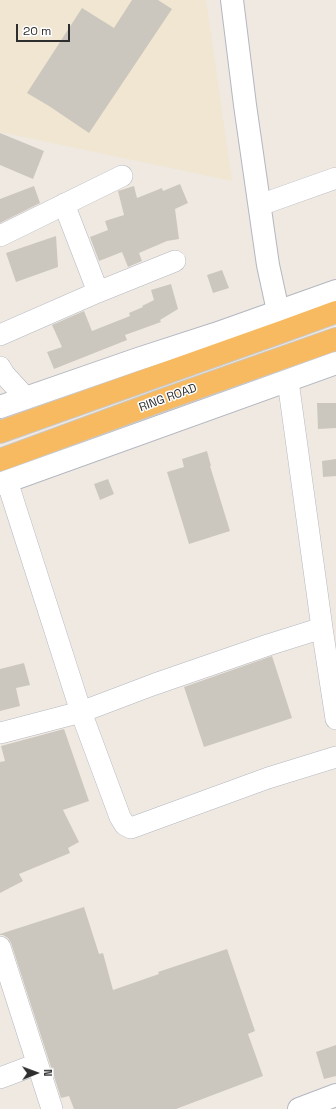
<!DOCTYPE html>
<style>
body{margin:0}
#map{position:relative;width:336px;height:1109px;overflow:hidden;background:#efe9e1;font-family:"Space Grotesk",sans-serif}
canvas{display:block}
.north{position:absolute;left:16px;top:1053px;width:40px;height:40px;-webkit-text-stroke:3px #fff;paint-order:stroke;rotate:89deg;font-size:11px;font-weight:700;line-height:16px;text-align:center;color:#2e2e2e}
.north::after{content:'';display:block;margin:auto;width:14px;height:18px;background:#2e2e2e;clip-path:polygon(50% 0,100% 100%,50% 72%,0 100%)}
.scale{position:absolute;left:16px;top:24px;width:54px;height:18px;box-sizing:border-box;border:2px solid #2e2e2e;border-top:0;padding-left:5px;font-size:12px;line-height:14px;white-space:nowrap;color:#2e2e2e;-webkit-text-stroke:3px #fff;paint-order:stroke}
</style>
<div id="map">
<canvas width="336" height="1109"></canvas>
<div class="north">N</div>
<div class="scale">20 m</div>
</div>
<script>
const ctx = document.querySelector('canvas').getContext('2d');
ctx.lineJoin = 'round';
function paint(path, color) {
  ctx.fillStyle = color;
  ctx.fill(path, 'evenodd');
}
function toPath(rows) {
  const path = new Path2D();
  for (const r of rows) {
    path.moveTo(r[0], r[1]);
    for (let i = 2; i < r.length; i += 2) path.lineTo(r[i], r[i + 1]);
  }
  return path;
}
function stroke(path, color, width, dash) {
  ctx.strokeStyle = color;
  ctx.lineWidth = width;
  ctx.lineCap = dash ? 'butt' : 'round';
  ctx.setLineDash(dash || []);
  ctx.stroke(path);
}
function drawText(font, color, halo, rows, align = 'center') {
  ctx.font = font + ' "Space Grotesk",sans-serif';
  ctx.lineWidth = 3;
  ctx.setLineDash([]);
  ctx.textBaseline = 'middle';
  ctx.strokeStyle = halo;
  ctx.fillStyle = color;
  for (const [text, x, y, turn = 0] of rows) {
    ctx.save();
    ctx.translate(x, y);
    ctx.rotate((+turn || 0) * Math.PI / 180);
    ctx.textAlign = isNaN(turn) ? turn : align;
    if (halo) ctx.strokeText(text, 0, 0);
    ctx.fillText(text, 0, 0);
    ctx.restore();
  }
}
const education = toPath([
 [0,0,206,0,232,181,0,132]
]);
const building = toPath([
 [132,0,158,0,172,9,89,133,49,106,27,93,82,8,114,28],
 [0,133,44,151,33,179,0,165],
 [180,184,188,203,175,209,179,239,167,241,139,253,142,261,128,267,122,252,99,261,90,237,108,230,105,221,124,215,118,191,134,186,137,198,162,188,163,191],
 [34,186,40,203,0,223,0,199],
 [56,236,58,267,16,282,6,253],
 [222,270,229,288,213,293,207,275],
 [171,284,178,309,160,320,161,322,125,335,127,340,54,369,47,352,62,347,52,325,84,311,92,331,130,316,129,313,143,307,142,306,154,300,151,290],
 [317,403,336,403,336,428,318,429],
 [207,451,211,466,210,466,230,531,189,544,167,472,184,467,182,459],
 [336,459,336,476,323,477,322,461],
 [108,479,114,494,100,500,94,484],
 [272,656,292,718,204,747,184,687],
 [24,663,30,685,16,688,20,706,0,711,0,669],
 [64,729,89,801,63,810,79,842,68,848,70,853,19,874,23,881,0,893,0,762,5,761,1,746],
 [84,907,99,954,103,953,113,990,159,974,158,972,227,949,255,1031,248,1034,263,1076,176,1109,74,1109,69,1096,61,1098,11,943,8,938,3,935,0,935,0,934],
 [336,1045,336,1076,324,1079,316,1052]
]);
const minor = toPath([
 [64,204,98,292],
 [260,205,336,178],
 [0,236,122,176],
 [0,335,98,292,175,261],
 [0,367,4,374,26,398],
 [288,381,322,628,336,719],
 [7,481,81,712,120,817,125,825,131,828,268,778,336,757],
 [0,733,81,712,155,684,268,645,322,628],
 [0,947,52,1109],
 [0,1078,37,1064]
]);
const tertiary = toPath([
 [232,0,245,105,268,265,278,311]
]);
const secondary = toPath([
 [0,407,138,359,215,334,336,291],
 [0,484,336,363],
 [299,1109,336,1095]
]);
const trunk = toPath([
 [0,432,284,331,336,312],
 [0,460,157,402,336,339]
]);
const streetNames = [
 ["RING ROAD",168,398,-20]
];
paint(education, '#f0e6d1');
paint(building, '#cbc7bf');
stroke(minor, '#b4b7c1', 22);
stroke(tertiary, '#b4b7c1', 24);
stroke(secondary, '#b4b7c1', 24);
stroke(trunk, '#c9c9c9', 24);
stroke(minor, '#fff', 21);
stroke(tertiary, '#fff', 22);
stroke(secondary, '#fff', 22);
stroke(trunk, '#f8ba60', 22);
drawText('12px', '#2e2e2e', '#fff', streetNames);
</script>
